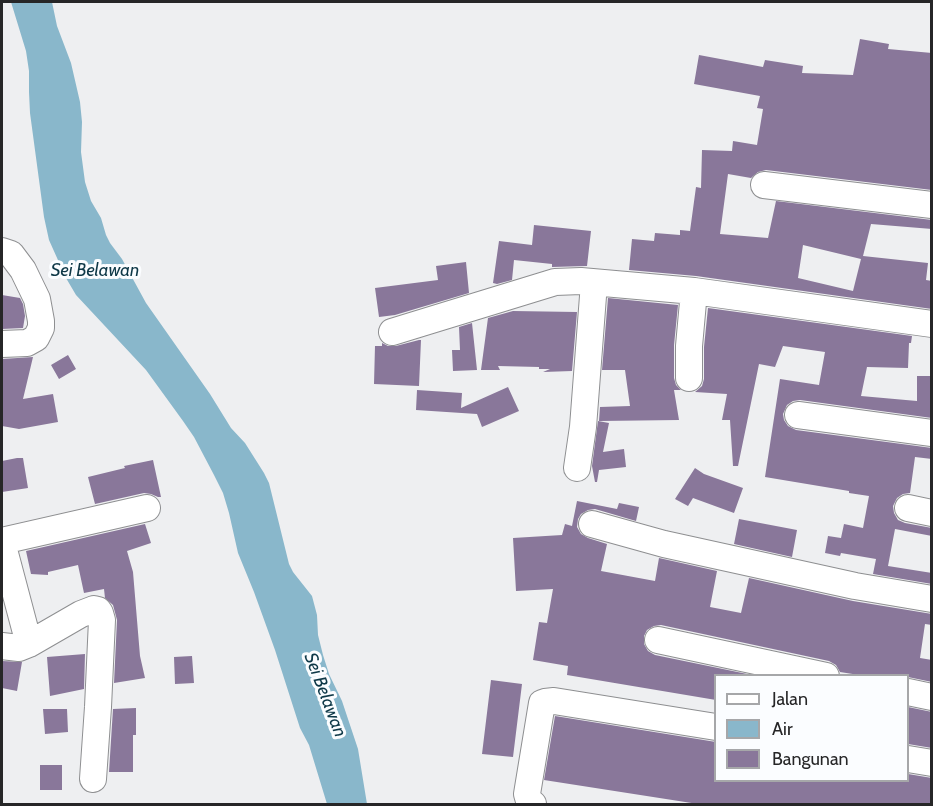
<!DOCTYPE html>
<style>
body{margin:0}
#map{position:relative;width:933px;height:806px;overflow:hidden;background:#eeeff1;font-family:Cabin,sans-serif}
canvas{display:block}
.frame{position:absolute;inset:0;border:3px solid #262627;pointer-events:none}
.legend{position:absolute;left:714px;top:674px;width:195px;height:108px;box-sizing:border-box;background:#fbfdff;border:2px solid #a6a7a9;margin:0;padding:8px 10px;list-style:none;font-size:18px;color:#262627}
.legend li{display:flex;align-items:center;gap:12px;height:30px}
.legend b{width:30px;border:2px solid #a6a7a9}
</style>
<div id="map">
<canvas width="933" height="806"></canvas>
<div class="frame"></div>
<ul class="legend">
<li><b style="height:8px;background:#fff"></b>Jalan</li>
<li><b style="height:16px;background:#89b7cb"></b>Air</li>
<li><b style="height:16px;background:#89779a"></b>Bangunan</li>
</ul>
</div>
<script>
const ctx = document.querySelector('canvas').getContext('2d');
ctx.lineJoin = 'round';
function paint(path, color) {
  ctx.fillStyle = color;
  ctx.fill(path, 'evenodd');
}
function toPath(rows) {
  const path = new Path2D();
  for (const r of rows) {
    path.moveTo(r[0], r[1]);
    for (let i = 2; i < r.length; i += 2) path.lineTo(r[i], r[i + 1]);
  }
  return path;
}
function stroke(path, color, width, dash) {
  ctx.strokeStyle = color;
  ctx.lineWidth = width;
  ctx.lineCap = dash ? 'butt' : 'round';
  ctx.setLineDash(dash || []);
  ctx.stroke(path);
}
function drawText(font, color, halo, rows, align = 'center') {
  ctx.font = font + ' Cabin,sans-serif';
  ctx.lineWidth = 6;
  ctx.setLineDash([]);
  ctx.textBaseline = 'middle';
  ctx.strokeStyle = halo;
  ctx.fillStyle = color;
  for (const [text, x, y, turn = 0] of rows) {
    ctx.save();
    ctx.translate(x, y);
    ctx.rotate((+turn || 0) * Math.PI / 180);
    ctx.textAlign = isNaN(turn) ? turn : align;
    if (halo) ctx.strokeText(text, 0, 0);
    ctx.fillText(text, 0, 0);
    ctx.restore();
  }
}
const water = toPath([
 [11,2,52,2,57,26,71,63,80,102,82,122,81,152,85,182,91,201,101,218,106,235,110,243,122,259,146,303,210,394,231,428,245,443,264,473,269,483,289,564,293,572,312,596,317,615,318,635,323,655,329,674,342,701,358,749,367,804,327,804,309,745,300,728,275,650,254,592,238,553,229,513,223,493,214,475,194,437,183,421,146,370,76,295,66,278,49,240,44,217,30,113,29,92,29,71,26,51]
]);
const building = toPath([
 [860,39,889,44,888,49,932,53,932,190,766,170,758,172,751,178,728,174,720,234,768,238,776,201,932,220,932,229,871,224,863,256,928,263,926,280,932,281,932,309,696,276,629,270,632,239,654,241,655,233,680,235,680,230,690,231,696,187,701,188,702,150,732,151,733,141,757,145,763,109,757,108,760,96,694,84,699,55,763,67,765,60,803,66,802,73,853,75],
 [803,245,861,259,853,291,798,278],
 [534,225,591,231,587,266,552,267,552,264,514,260,512,280,497,284,493,283,499,241,532,245],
 [466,262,469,293,395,315,379,317,375,288,438,280,436,266],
 [2,295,20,298,23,304,25,316,23,328,2,329],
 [608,298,678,305,674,345,674,378,676,385,681,390,674,390,679,420,599,421,600,407,630,406,625,370,602,370],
 [708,308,912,336,911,343,909,343,908,368,867,367,861,396,917,401,917,376,932,376,932,418,800,400,793,401,787,405,783,414,784,420,788,426,796,430,932,448,932,459,915,457,910,493,903,494,897,498,893,506,894,513,898,520,905,523,932,528,932,536,895,529,888,566,932,573,932,584,873,574,876,559,841,553,840,556,825,553,828,536,841,538,844,524,863,528,869,496,849,493,849,491,765,477,780,379,819,385,825,352,783,346,775,367,759,364,738,466,733,466,730,420,722,420,727,394,695,392,702,386,704,379,704,347],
 [513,311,577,312,572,371,543,372,550,369,539,369,539,367,498,366,500,370,481,370,488,318],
 [472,323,477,370,453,371,452,350,460,350,459,327],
 [419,340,421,340,419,386,374,384,375,346,382,346,382,343,388,346,396,346],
 [68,355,76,369,59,379,51,365],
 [33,357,23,399,53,394,58,422,19,429,2,426,2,359],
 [508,387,519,411,482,427,477,414,416,410,417,390,462,393,461,408],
 [598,421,609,423,603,452,624,449,626,467,599,470,597,482,595,482,592,466],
 [17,458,23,458,28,488,2,492,2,461],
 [153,460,161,497,158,497,151,494,144,493,95,504,88,477,125,468,124,466],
 [695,468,704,474,743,488,734,513,693,498,688,506,675,499],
 [577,501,617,509,619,503,639,507,636,521,595,509,588,510,581,514,578,519,577,527,581,534,588,538,607,544,601,571,655,581,659,558,717,571,710,607,741,613,749,578,853,601,932,614,932,625,925,624,920,658,932,660,932,682,908,677,908,675,859,675,840,672,836,665,829,661,661,625,654,626,647,630,644,636,644,644,648,651,655,655,752,675,716,675,716,700,567,675,568,666,533,660,539,622,547,623,553,589,516,591,513,538,562,535,565,524,572,526],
 [739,519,797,530,792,557,734,544],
 [145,524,151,543,127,551,133,572,140,656,145,678,114,683,117,620,113,605,105,598,104,589,84,593,78,565,48,572,48,575,31,574,26,551],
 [85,654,84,689,50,696,47,657],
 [192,656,194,683,175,684,174,657],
 [2,661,22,662,17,691,2,688],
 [491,680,522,684,513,757,482,754],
 [908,707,932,712,932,748,908,744],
 [136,708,136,735,133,735,133,772,109,772,113,709],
 [43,709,67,709,68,732,45,734],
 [555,716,716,742,716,780,908,780,908,774,932,778,932,804,698,804,544,780],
 [40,765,62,765,62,790,40,790]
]);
const minor = toPath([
 [764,185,932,205],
 [2,251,11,254,23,270,37,299,41,321,41,328,36,338,27,343,2,344],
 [392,332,555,282,581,281,694,291,932,324],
 [689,378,689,346,694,291],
 [798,415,932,433],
 [577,468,583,427,594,283],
 [908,508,932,513],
 [592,524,664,544,855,586,932,599],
 [2,541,147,508],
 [2,542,29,644],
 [658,640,826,676],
 [2,646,19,648,29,644,81,614,94,609,98,610,100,613,102,620,98,707,93,779],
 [908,692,932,697],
 [908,759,932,763],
 [533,804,529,801,527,794,542,703,545,702,554,701,716,727]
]);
const waterNames = [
 ["Sei Belawan",95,271],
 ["Sei Belawan",325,695,69]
];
paint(water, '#89b7cb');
paint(building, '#89779a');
stroke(minor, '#8e8f91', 28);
stroke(minor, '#fff', 26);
drawText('italic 18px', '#0e3847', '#fbfdff', waterNames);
</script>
